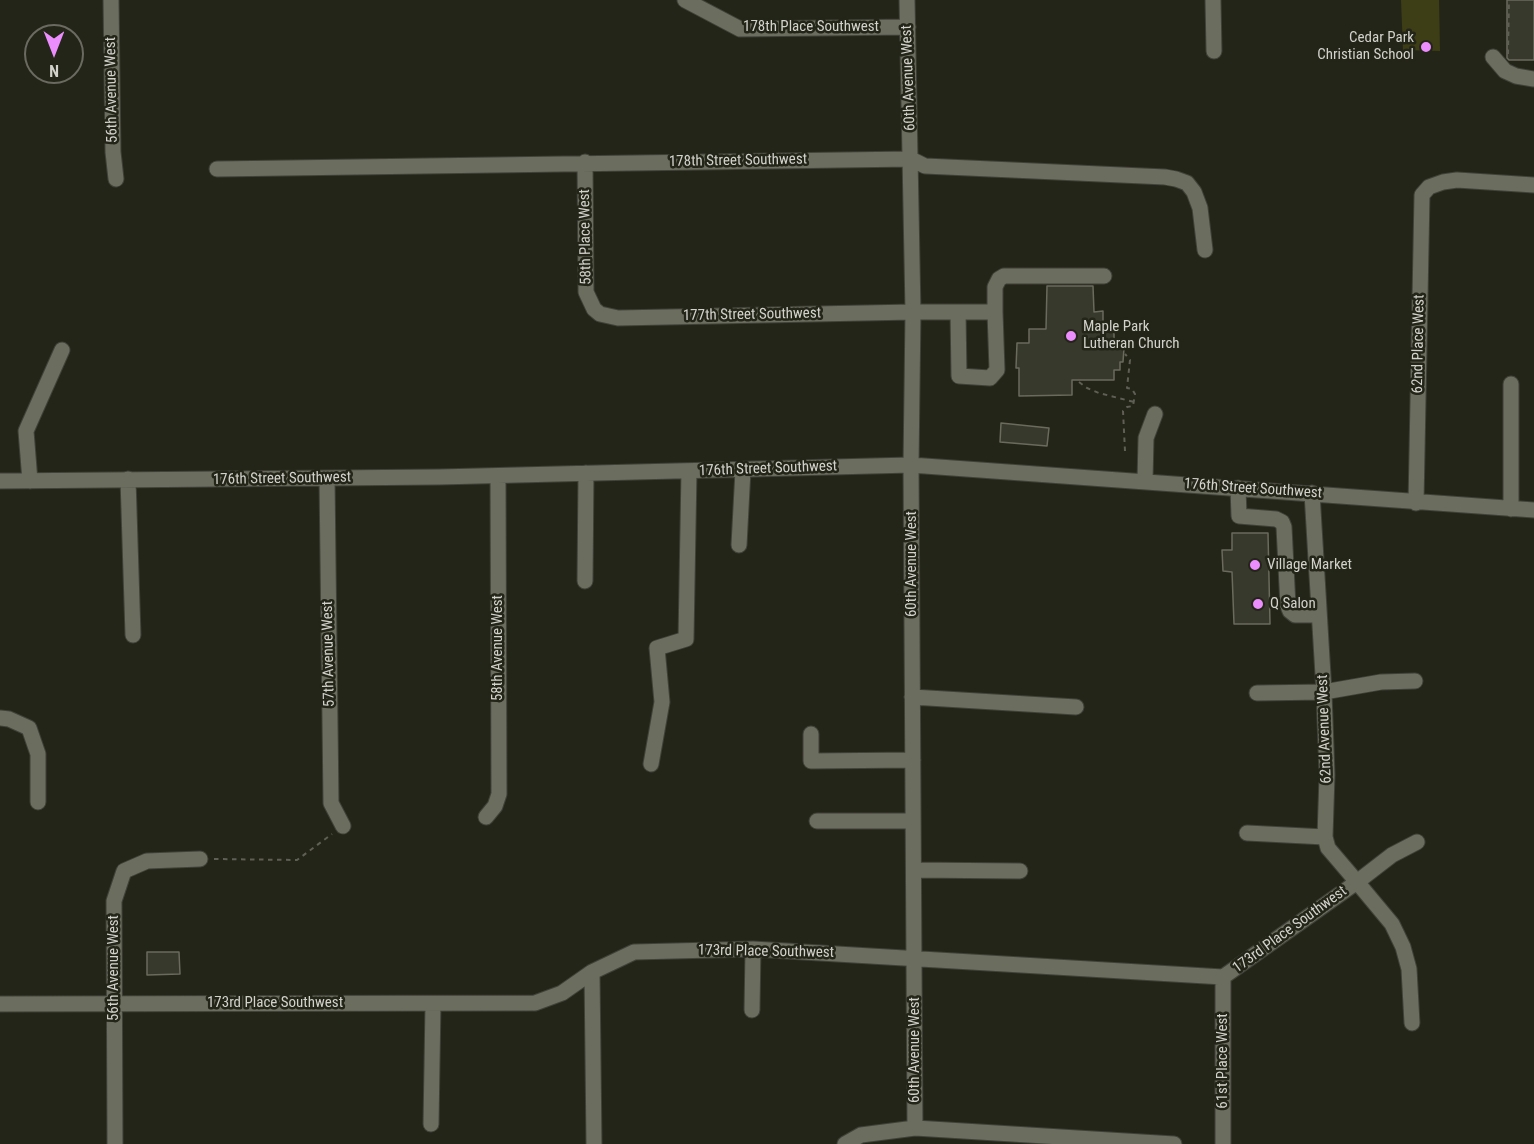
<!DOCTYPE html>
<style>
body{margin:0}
#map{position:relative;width:1534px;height:1144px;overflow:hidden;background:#242519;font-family:"Roboto Condensed",sans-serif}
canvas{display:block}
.north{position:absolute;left:24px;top:24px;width:60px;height:60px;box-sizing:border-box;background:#242519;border:2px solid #6a6a60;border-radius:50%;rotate:180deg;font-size:16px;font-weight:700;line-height:24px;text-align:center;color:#d2d2cb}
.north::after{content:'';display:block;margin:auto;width:21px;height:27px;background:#eb8dfc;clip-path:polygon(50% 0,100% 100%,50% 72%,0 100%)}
</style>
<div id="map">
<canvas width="1534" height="1144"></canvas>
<div class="north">N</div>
</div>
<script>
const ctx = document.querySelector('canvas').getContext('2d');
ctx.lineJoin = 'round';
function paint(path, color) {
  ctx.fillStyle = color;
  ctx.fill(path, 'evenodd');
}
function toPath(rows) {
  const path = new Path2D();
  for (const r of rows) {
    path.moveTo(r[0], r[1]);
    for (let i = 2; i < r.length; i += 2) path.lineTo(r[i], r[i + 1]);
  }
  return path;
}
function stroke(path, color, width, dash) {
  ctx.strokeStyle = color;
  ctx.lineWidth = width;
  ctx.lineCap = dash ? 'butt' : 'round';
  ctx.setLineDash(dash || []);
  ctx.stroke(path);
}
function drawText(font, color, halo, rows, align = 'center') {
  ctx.font = font + ' "Roboto Condensed",sans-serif';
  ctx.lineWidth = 5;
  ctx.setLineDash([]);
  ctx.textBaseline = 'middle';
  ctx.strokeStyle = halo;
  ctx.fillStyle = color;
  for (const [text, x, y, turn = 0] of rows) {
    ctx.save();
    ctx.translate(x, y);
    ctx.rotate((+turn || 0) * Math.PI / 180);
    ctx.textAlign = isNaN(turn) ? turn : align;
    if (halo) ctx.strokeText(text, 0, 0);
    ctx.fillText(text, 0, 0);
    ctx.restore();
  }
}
const green = toPath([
 [1401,0,1439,0,1440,51,1403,50]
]);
const building = toPath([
 [1507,0,1534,0,1534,60,1509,60,1507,58,1507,0],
 [1047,286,1093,286,1094,312,1103,311,1103,328,1114,328,1114,349,1124,348,1123,362,1120,362,1120,370,1114,370,1114,380,1072,380,1072,395,1019,396,1019,368,1016,368,1017,343,1029,343,1029,329,1046,329,1047,286],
 [1001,423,1049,428,1047,446,1000,442,1001,423],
 [1232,533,1268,533,1270,624,1234,624,1232,572,1223,571,1222,550,1232,550,1232,533],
 [147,952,179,952,180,974,147,975,147,952]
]);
const path = toPath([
 [1508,54,1509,0],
 [1079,382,1087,388,1099,393,1134,402],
 [1125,451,1123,411,1127,407,1133,406,1135,394,1132,389,1127,388,1130,360,1125,354],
 [214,859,297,860,332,834]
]);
const minor = toPath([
 [111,0,113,152,116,179],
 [685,0,740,29,908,27],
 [907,0,913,312,911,465,915,1128],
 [1213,0,1214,51],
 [1493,57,1505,71,1516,76,1534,79],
 [585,162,586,292,594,309,600,314,618,318,913,312,995,312],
 [217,169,911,159,925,166,1165,177,1176,179,1187,183,1194,192,1200,208,1205,250],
 [958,312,959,376,990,378,997,370,995,312,995,287,999,279,1004,276,1104,276],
 [1511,384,1511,509],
 [128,479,133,635],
 [327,479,331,803,343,826],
 [0,481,439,477,911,465,1534,510],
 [30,481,26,431,62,350],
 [1145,481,1146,438,1155,414],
 [1238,488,1239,516,1276,519,1282,522,1284,527,1288,606,1290,611,1295,615,1319,615],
 [1312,493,1324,692,1327,775,1325,837,1328,848,1357,882,1392,855,1417,842],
 [1416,503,1422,195,1429,187,1443,182,1457,180,1534,185],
 [739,545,743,470],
 [585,581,586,473],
 [1257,693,1324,692,1381,682,1415,681],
 [912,697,1076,707],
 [0,718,9,719,29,728,38,754,38,802],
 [811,734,811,761,913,760],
 [651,764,662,702,657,648,686,639,689,471],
 [486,817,495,806,499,794,498,476],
 [817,821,913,821],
 [1247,833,1325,837],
 [914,870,1020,871],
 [592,972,594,1144],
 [0,1004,535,1003,562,993,592,972,634,952,753,949,1223,977,1357,882,1392,924,1403,947,1409,969,1412,1023],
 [752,1010,753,949],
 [431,1124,433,1004],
 [115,1144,114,901,124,871,147,861,200,859],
 [845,1144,861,1135,915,1128,1174,1144],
 [1223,1144,1223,977]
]);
const markers = [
 [1426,47,6,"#eb8dfc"],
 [1071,336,6,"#eb8dfc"],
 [1255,565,6,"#eb8dfc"],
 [1258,604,6,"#eb8dfc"]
];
const streetNames = [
 ["178th Place Southwest",811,27],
 ["60th Avenue West",909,78,-92],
 ["56th Avenue West",112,90,-91],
 ["178th Street Southwest",738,161,-1],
 ["58th Place West",586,237,-91],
 ["177th Street Southwest",752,315,-1],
 ["62nd Place West",1419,344,-89],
 ["176th Street Southwest",768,469,-2],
 ["176th Street Southwest",282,479,-1],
 ["176th Street Southwest",1253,489,4],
 ["60th Avenue West",912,564,-90],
 ["58th Avenue West",498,648,-90],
 ["57th Avenue West",329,654,-91],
 ["62nd Avenue West",1325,729,-92],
 ["173rd Place Southwest",1290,930,-36],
 ["173rd Place Southwest",766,952,1],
 ["56th Avenue West",114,968,-90],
 ["173rd Place Southwest",275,1003],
 ["60th Avenue West",915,1050,-90],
 ["61st Place West",1223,1061,-90]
];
const poiNames = [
 ["Cedar Park",1414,38,"right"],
 ["Christian School",1414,55,"right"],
 ["Maple Park",1083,327],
 ["Lutheran Church",1083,344],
 ["Village Market",1267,565],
 ["Q Salon",1270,604]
];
paint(green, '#3d3e15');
paint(building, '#38392d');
stroke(building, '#6a6b5d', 1.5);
stroke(minor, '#404138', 17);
stroke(path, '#5f5f55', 2, [4.5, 4.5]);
stroke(minor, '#6b6d5f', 15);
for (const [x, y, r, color] of markers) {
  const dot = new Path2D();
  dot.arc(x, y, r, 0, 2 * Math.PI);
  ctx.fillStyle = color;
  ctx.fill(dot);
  stroke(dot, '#242519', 2);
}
drawText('15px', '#d2d2cb', '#242519', streetNames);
drawText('15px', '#d2d2cb', '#242519', poiNames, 'left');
</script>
